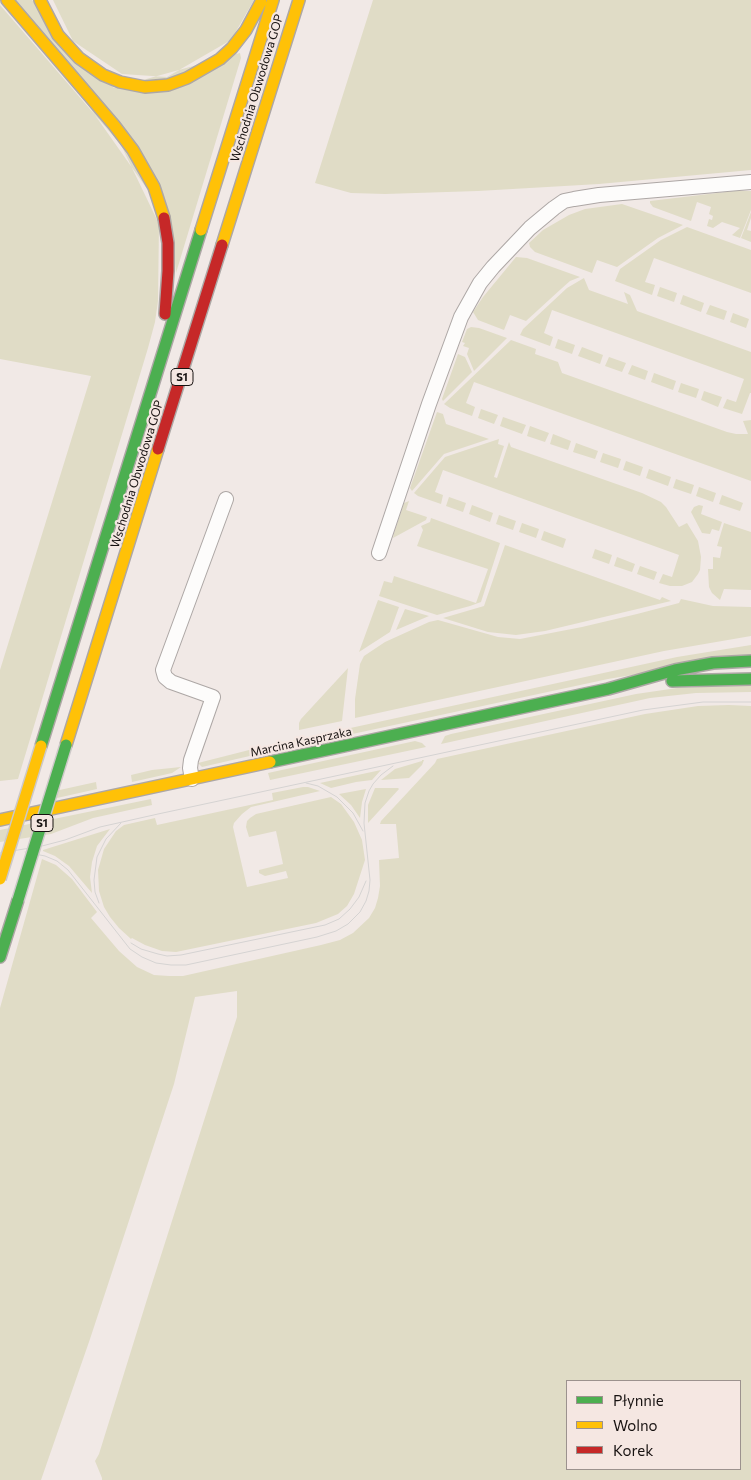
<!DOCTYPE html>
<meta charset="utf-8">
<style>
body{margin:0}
#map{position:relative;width:751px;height:1480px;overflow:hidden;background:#f1e9e6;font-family:Commissioner,sans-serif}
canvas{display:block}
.legend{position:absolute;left:566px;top:1380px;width:175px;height:90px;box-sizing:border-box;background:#f5e7e2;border:1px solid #9c928e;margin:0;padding:6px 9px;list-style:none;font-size:15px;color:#171211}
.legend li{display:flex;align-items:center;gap:10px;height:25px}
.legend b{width:25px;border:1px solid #9c928e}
</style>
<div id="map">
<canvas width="751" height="1480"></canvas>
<ul class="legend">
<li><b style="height:6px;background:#4caf50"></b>Płynnie</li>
<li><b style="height:6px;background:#ffc107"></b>Wolno</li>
<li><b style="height:6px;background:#c62828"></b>Korek</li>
</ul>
</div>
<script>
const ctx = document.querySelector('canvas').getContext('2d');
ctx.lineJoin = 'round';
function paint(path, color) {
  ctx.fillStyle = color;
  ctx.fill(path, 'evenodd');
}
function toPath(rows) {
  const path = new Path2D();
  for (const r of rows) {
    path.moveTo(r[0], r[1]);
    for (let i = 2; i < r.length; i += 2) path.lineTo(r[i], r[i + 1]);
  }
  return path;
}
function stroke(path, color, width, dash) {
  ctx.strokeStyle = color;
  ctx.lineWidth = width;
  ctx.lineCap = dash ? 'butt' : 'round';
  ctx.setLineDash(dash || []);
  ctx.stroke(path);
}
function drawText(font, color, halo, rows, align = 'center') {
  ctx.font = font + ' Commissioner,sans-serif';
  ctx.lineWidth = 4.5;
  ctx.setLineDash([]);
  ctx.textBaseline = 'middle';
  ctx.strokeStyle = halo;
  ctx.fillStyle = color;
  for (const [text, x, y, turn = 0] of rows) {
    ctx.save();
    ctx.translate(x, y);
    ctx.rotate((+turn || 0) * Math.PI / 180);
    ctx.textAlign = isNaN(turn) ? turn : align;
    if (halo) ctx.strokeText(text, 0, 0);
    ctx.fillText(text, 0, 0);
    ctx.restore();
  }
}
const green = toPath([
 [14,0,32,0,114,88,240,53,241,58,176,273,171,223],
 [53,0,254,0,231,40,167,77,122,74,73,41],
 [373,0,751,0,751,170,599,184,478,191,385,194,351,193,315,183],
 [0,5,121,145,159,224,158,301,155,322,148,348,18,779,0,781,0,670,91,376,0,359],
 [734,191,751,191,751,210,740,238,732,235,740,228,722,222,713,228,707,226,709,219,712,220,713,216,709,214,711,207,697,202,691,221,653,207,650,203,650,201],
 [622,204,683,225,658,238,617,267,597,260,592,273,535,252,530,247,529,243,543,230,569,215,585,209],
 [751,212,751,218,747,230,751,231,751,242,741,238],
 [687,227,751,250,751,293,654,258,645,282,655,285,652,295,615,281,620,269,661,240],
 [516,257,527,258,580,277,570,281,561,289,526,321,510,315,504,330,478,320,473,312,483,297],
 [584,278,589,290,628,304,624,292,630,295,637,311,751,352,751,393,750,393,742,414,723,408,727,399,736,402,744,379,552,310,544,333,553,337,550,346,520,335,523,329,567,288],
 [660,287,677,293,674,302,657,296],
 [683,295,704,303,701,312,680,304],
 [710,305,727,311,724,320,706,314],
 [733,313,749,319,746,328,730,322],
 [471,327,479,328,507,338,474,371,467,354,469,348,463,346,465,343,462,342,467,329],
 [558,339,575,345,572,354,555,348],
 [511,340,536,349,535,354,558,362,562,373,727,432,736,434,748,434,743,421,751,420,751,481,474,382,466,403,475,407,472,416,450,408,444,404],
 [582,347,603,355,600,364,578,356],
 [458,354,465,357,472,372,443,401,442,399],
 [609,357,626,363,622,372,605,366],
 [632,365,648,371,645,380,628,374],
 [654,373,676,381,673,390,651,382],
 [681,383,699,389,696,398,678,392],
 [704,391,722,397,718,407,701,400],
 [481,409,498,415,494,424,478,418],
 [437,412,443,414,446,424,489,439,444,454,412,491,410,488],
 [503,417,526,425,522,434,500,426],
 [530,426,549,433,545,442,527,436],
 [553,434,571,441,568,450,550,444],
 [499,439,498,444,504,446,494,477,497,478,509,442,511,447,642,493,661,502,666,507,679,527,687,523,698,541,701,557,700,570,698,574,692,582,682,586,670,586,659,583,663,574,672,577,679,555,443,470,435,492,443,495,441,504,418,496,414,493,445,457],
 [576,443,598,451,595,459,573,452],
 [603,453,621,459,618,468,600,462],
 [626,461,643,467,640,476,623,470],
 [649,469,671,477,668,486,646,478],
 [676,479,694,485,691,494,673,488],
 [699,487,716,493,713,502,696,496],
 [722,495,743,503,740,511,719,504],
 [449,497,466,503,463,512,446,506],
 [409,501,406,510,427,517,426,520,393,538,394,533,404,503],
 [472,505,493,513,490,522,469,514],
 [699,505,703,506,701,514,722,522,719,531,712,529,710,534,702,533,691,512,694,507],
 [499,515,516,521,513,530,496,524],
 [431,518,500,543,481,602,470,606,437,615,379,596,384,581,392,583,394,576,476,603,488,569,417,546,423,530,421,526,430,522],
 [522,523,539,529,536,538,519,532],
 [724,523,751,532,751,590,724,589,720,600,712,593,709,587,708,569,713,569,713,557,720,558,722,547,717,546],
 [544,531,566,539,563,548,541,540],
 [505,545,660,600,662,597,671,601,545,631,516,635,488,632,443,618,484,606],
 [595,549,612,555,609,564,592,558],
 [617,557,635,564,632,572,614,566],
 [640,566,657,572,654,580,637,574],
 [681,599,713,606,751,607,751,636,664,651,355,718,355,699,360,664,364,656,385,642,429,622,438,620,498,637,520,639,582,627,637,614,679,603],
 [378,600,399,607,390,632,359,652],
 [405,609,429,616,396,630],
 [751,645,751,655,608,679,264,753,263,747,677,657],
 [348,668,342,721,299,730,299,723,301,719],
 [751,685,751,692,696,693,650,698,441,744,445,736,451,734,636,694,677,688],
 [729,705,751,706,751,1480,102,1480,102,1478,95,1461,99,1454,149,1293,237,1017,237,991,195,997,174,1084,90,1339,41,1480,0,1480,0,1008,42,859,56,865,72,879,97,912,91,918,119,951,137,967,154,975,169,976,183,976,321,945,340,940,353,933,369,918,375,908,378,898,380,886,379,860,399,858,396,824,380,824,381,821,435,763,437,759,645,714,698,706],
 [567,1381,740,1381,740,1469,567,1469],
 [415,741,422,743,426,747,270,780,268,773],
 [253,749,254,755,202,767,198,763],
 [422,760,424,760,422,765,409,778,381,780,395,769,422,761],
 [181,767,172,773,132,782,131,775,152,770],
 [381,770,372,780,356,782,331,788,320,783],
 [96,782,97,789,57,798,55,791],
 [303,787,308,787,320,791,251,807,242,814,234,823,233,827,247,887,288,878,286,871,265,876,259,873,259,870,283,864,276,831,249,837,246,827,247,821,250,818,256,814,331,797,341,804,354,822,362,840,365,860,354,894,347,906,338,914,316,923,176,952,162,951,145,945,132,938,131,939,119,928,110,917,104,907,99,891,98,870,104,849,116,831,124,825,155,818,157,825,273,800,272,793],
 [375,788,398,788,399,789,368,823,368,805],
 [366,789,362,802,360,818,351,805,339,794],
 [151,799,152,805,93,818,51,834,0,842,0,830],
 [110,829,97,846,92,862,90,877,92,893,69,866,55,856,43,851,43,850]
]);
const street = toPath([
 [379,553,429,404,461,317,480,283,493,267,530,228,554,208,564,201,574,199,599,195,751,182],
 [192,779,190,768,191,760,213,697,171,682,165,677,163,670,226,499]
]);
const fast = toPath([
 [672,681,751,679],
 [41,746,201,230],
 [270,762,608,689,675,670,713,663,751,661],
 [0,957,18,900]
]);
const slow = toPath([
 [7,0,114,125,133,150,154,187,164,218],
 [40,0,58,35,79,58,103,75,120,82,145,87,168,85,187,78,220,59,232,48,246,30,261,2],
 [201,230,273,0],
 [222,245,299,0],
 [66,745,158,449],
 [0,820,270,762]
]);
const jam = toPath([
 [164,218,168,243,168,271,165,314],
 [158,449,222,245]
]);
const tram = toPath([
 [306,783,318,786,337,797,353,813,363,831],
 [25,852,45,856,57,861,68,870,130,949,142,957,156,963,171,965,186,965,317,937,336,931,348,924,360,912,366,901,369,891,370,880,364,823,365,803,369,791,373,784,381,775,393,766],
 [0,853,42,846,65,840,100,827,158,814,643,710,703,702,751,702],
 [99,903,95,892,94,880,97,857,106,839,121,823],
 [131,943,141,949,158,954,167,956,181,955,325,925,339,919,350,909,359,897,366,881]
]);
const fastBridge = toPath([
 [18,900,66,745]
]);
const slowBridge = toPath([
 [0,879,41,746]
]);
const shields = [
 [182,377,22],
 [42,823,22]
];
const shieldNames = [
 ["S1",182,377],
 ["S1",42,823]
];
const streetNames = [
 ["Wschodnia Obwodowa GOP",257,88,-73],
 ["Wschodnia Obwodowa GOP",137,474,-73],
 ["Marcina Kasprzaka",301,742,-12]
];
paint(green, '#e0dcc6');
stroke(street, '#ada7a5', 16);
stroke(fast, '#ada7a5', 14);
stroke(slow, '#ada7a5', 14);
stroke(jam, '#ada7a5', 14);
stroke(street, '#fdfcfb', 14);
stroke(fast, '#4caf50', 11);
stroke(slow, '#ffc107', 11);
stroke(jam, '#c62828', 11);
stroke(tram, '#d5d3d2', 1);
stroke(fastBridge, '#ccc8c7', 14, []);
stroke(slowBridge, '#ccc8c7', 14, []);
stroke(fastBridge, '#4caf50', 11);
stroke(slowBridge, '#ffc107', 11);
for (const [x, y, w] of shields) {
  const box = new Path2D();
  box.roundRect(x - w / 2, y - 8.5, w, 17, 4);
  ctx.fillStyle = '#f5e7e2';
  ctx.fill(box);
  stroke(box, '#171211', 1);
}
drawText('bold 11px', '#171211', null, shieldNames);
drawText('12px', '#171211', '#f5e7e2', streetNames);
</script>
